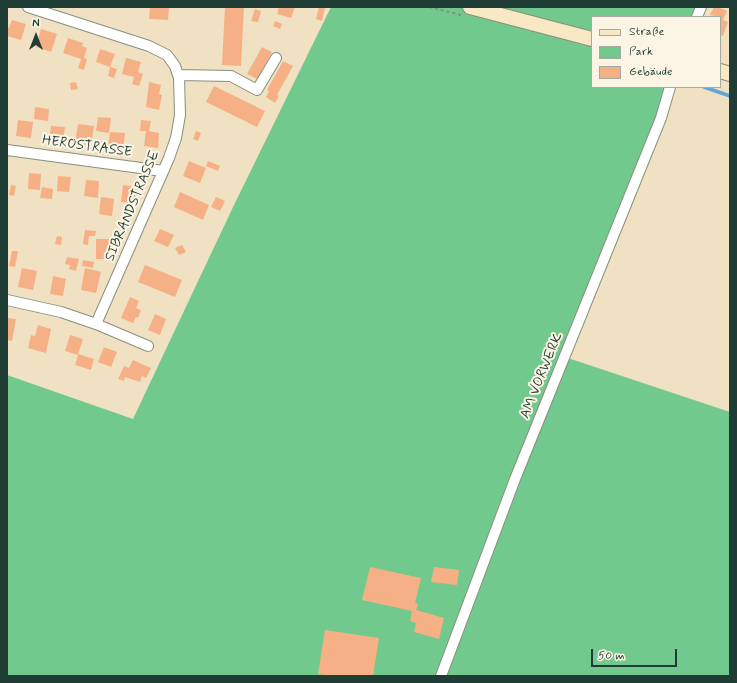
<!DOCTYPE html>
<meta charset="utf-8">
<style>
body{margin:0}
#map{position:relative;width:737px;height:683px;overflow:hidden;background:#f1e1c3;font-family:Mynerve,sans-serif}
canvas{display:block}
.frame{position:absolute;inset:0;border:8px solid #1f3d34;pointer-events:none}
.legend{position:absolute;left:591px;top:16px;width:130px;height:72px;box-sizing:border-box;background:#fcf5e5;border:1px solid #a4ab9e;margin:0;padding:5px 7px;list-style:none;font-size:12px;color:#1f3d34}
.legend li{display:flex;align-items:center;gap:8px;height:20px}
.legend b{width:20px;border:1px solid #a4ab9e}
.north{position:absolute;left:16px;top:16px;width:40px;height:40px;-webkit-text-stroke:3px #fcf5e5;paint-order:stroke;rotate:0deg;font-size:11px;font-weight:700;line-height:16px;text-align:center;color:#1f3d34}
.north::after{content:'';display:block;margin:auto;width:14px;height:18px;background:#1f3d34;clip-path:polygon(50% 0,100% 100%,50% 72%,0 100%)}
.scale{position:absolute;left:591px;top:649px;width:86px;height:18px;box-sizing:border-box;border:2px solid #1f3d34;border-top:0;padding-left:5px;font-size:12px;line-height:14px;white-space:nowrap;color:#1f3d34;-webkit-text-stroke:3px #fcf5e5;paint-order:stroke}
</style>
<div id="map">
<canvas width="737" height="683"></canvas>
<div class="frame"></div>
<ul class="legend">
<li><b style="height:5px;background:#f8e8c3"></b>Straße</li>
<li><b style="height:11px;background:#72c98e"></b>Park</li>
<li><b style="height:11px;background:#f6b085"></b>Gebäude</li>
</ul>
<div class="north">N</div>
<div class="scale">50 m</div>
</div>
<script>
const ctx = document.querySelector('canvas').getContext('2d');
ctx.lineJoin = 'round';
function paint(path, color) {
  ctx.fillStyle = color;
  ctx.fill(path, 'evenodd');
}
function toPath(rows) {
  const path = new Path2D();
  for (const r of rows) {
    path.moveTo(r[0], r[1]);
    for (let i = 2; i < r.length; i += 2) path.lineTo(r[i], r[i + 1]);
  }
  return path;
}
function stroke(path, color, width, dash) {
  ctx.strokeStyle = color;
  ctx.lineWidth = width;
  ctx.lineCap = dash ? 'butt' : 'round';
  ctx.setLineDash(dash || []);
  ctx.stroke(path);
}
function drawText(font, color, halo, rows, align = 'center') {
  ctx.font = font + ' Mynerve,sans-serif';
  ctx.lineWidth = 4;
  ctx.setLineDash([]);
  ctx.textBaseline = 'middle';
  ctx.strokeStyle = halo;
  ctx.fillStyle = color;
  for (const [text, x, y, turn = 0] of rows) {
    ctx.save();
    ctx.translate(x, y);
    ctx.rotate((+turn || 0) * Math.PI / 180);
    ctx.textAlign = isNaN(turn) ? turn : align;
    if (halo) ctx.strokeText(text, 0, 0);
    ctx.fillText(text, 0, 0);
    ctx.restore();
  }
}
const green = toPath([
 [331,7,701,7,697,17,592,17,592,87,670,87,565,357,730,412,730,676,7,676,7,375,133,419,234,205]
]);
const stream = toPath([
 [704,87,730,96]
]);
const building = toPath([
 [150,7,169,7,168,20,149,19],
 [225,7,244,7,241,66,222,65],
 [279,7,295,7,291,18,277,14],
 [319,7,325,7,322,21,316,19],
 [714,7,718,7,727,11,723,20,728,22,723,36,720,35,720,17,710,15],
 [255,9,261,11,258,22,251,21],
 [12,20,26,24,21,40,7,36,7,27,9,28],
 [275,21,282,24,280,29,273,26],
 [41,29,57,34,51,52,36,47],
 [68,38,83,43,82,46,87,48,84,58,87,59,84,70,78,68,81,59,63,53],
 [262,47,272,52,257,79,247,74],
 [100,49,115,54,110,67,96,62],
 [126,58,141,62,138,72,143,74,139,86,132,84,134,77,122,74],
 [283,61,293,66,277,95,279,96,275,103,266,97,269,91,267,90],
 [110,67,117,69,114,78,108,76],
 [76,82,78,89,71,90,70,83],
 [149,82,161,85,159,94,162,95,159,110,146,107],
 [214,86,265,111,257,127,206,102],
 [35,107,49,109,48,121,34,119],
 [98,117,111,118,109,133,96,131],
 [18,120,33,122,31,138,16,136],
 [141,120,151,121,149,131,159,133,158,148,144,146,146,131,140,131],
 [78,124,94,126,91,146,75,143],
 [51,126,65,127,63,142,49,140],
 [196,131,201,133,198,141,193,139],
 [110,132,125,133,123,150,108,148],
 [189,161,206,168,200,183,183,176],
 [208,161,220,166,218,171,206,166],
 [29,173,41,174,40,190,28,189],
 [58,176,71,177,69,192,57,191],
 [86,180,99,181,98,198,84,196],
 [11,185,16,186,14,196,9,195],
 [123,185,136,187,135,203,121,202],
 [42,187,53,189,52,199,40,198],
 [180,192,209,205,203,220,174,207],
 [101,197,114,199,112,216,99,214],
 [216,197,225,201,220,211,211,207],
 [160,229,174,235,168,247,154,241],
 [85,230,96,231,95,236,89,236,88,245,83,244],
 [57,236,62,237,61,245,55,244],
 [96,239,111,239,111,259,96,259],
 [182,245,186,252,179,255,175,248],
 [12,251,18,251,15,267,9,266],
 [67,257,79,259,76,271,69,269,70,265,65,264],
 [83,260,94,262,93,268,82,266],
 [145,265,182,280,175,297,138,282],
 [22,268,37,271,33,290,18,287],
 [85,268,101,272,96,293,81,290],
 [53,276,66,279,63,296,50,294],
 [130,297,139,301,136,308,141,310,138,318,136,317,133,323,121,318],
 [155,314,166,319,160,335,148,330],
 [7,318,16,319,12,341,7,340],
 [38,325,51,329,46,353,28,348,31,335,35,336],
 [70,335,83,339,78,354,94,359,91,370,75,365,78,355,65,351],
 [104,347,117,352,111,367,98,362],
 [133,360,151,368,146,378,142,376,140,382,125,377,124,381,118,379,124,366,129,368],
 [370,567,421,578,415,603,418,604,416,610,444,618,439,639,414,632,416,623,410,621,412,611,362,600],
 [434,567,459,570,457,585,431,582],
 [325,630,379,638,373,676,332,676,318,674]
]);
const path = toPath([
 [429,7,461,15]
]);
const minor = toPath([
 [28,7,149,46,167,55,175,66,179,78,180,115,176,138,169,158,96,324],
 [697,17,701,7],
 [178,75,231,76,257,90,276,58],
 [7,150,163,171],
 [7,300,61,312,96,324,148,346],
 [441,676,515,479,661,118,670,87]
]);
const secondary = toPath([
 [470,7,592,39],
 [720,71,730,74]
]);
const streetNames = [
 ["HEROSTRASSE",87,147,8],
 ["SIBRANDSTRASSE",133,206,-67],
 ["AM VORWERK",542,376,-68]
];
paint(green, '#72c98e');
stroke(stream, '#62a6d7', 3.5);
paint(building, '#f6b085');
stroke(minor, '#888f7c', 12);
stroke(secondary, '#888f7c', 16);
stroke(path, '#888f7c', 2, [3, 3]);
stroke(minor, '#fff', 10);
stroke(secondary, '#f8e8c3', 14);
drawText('14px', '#1f3d34', '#fcf5e5', streetNames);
</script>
